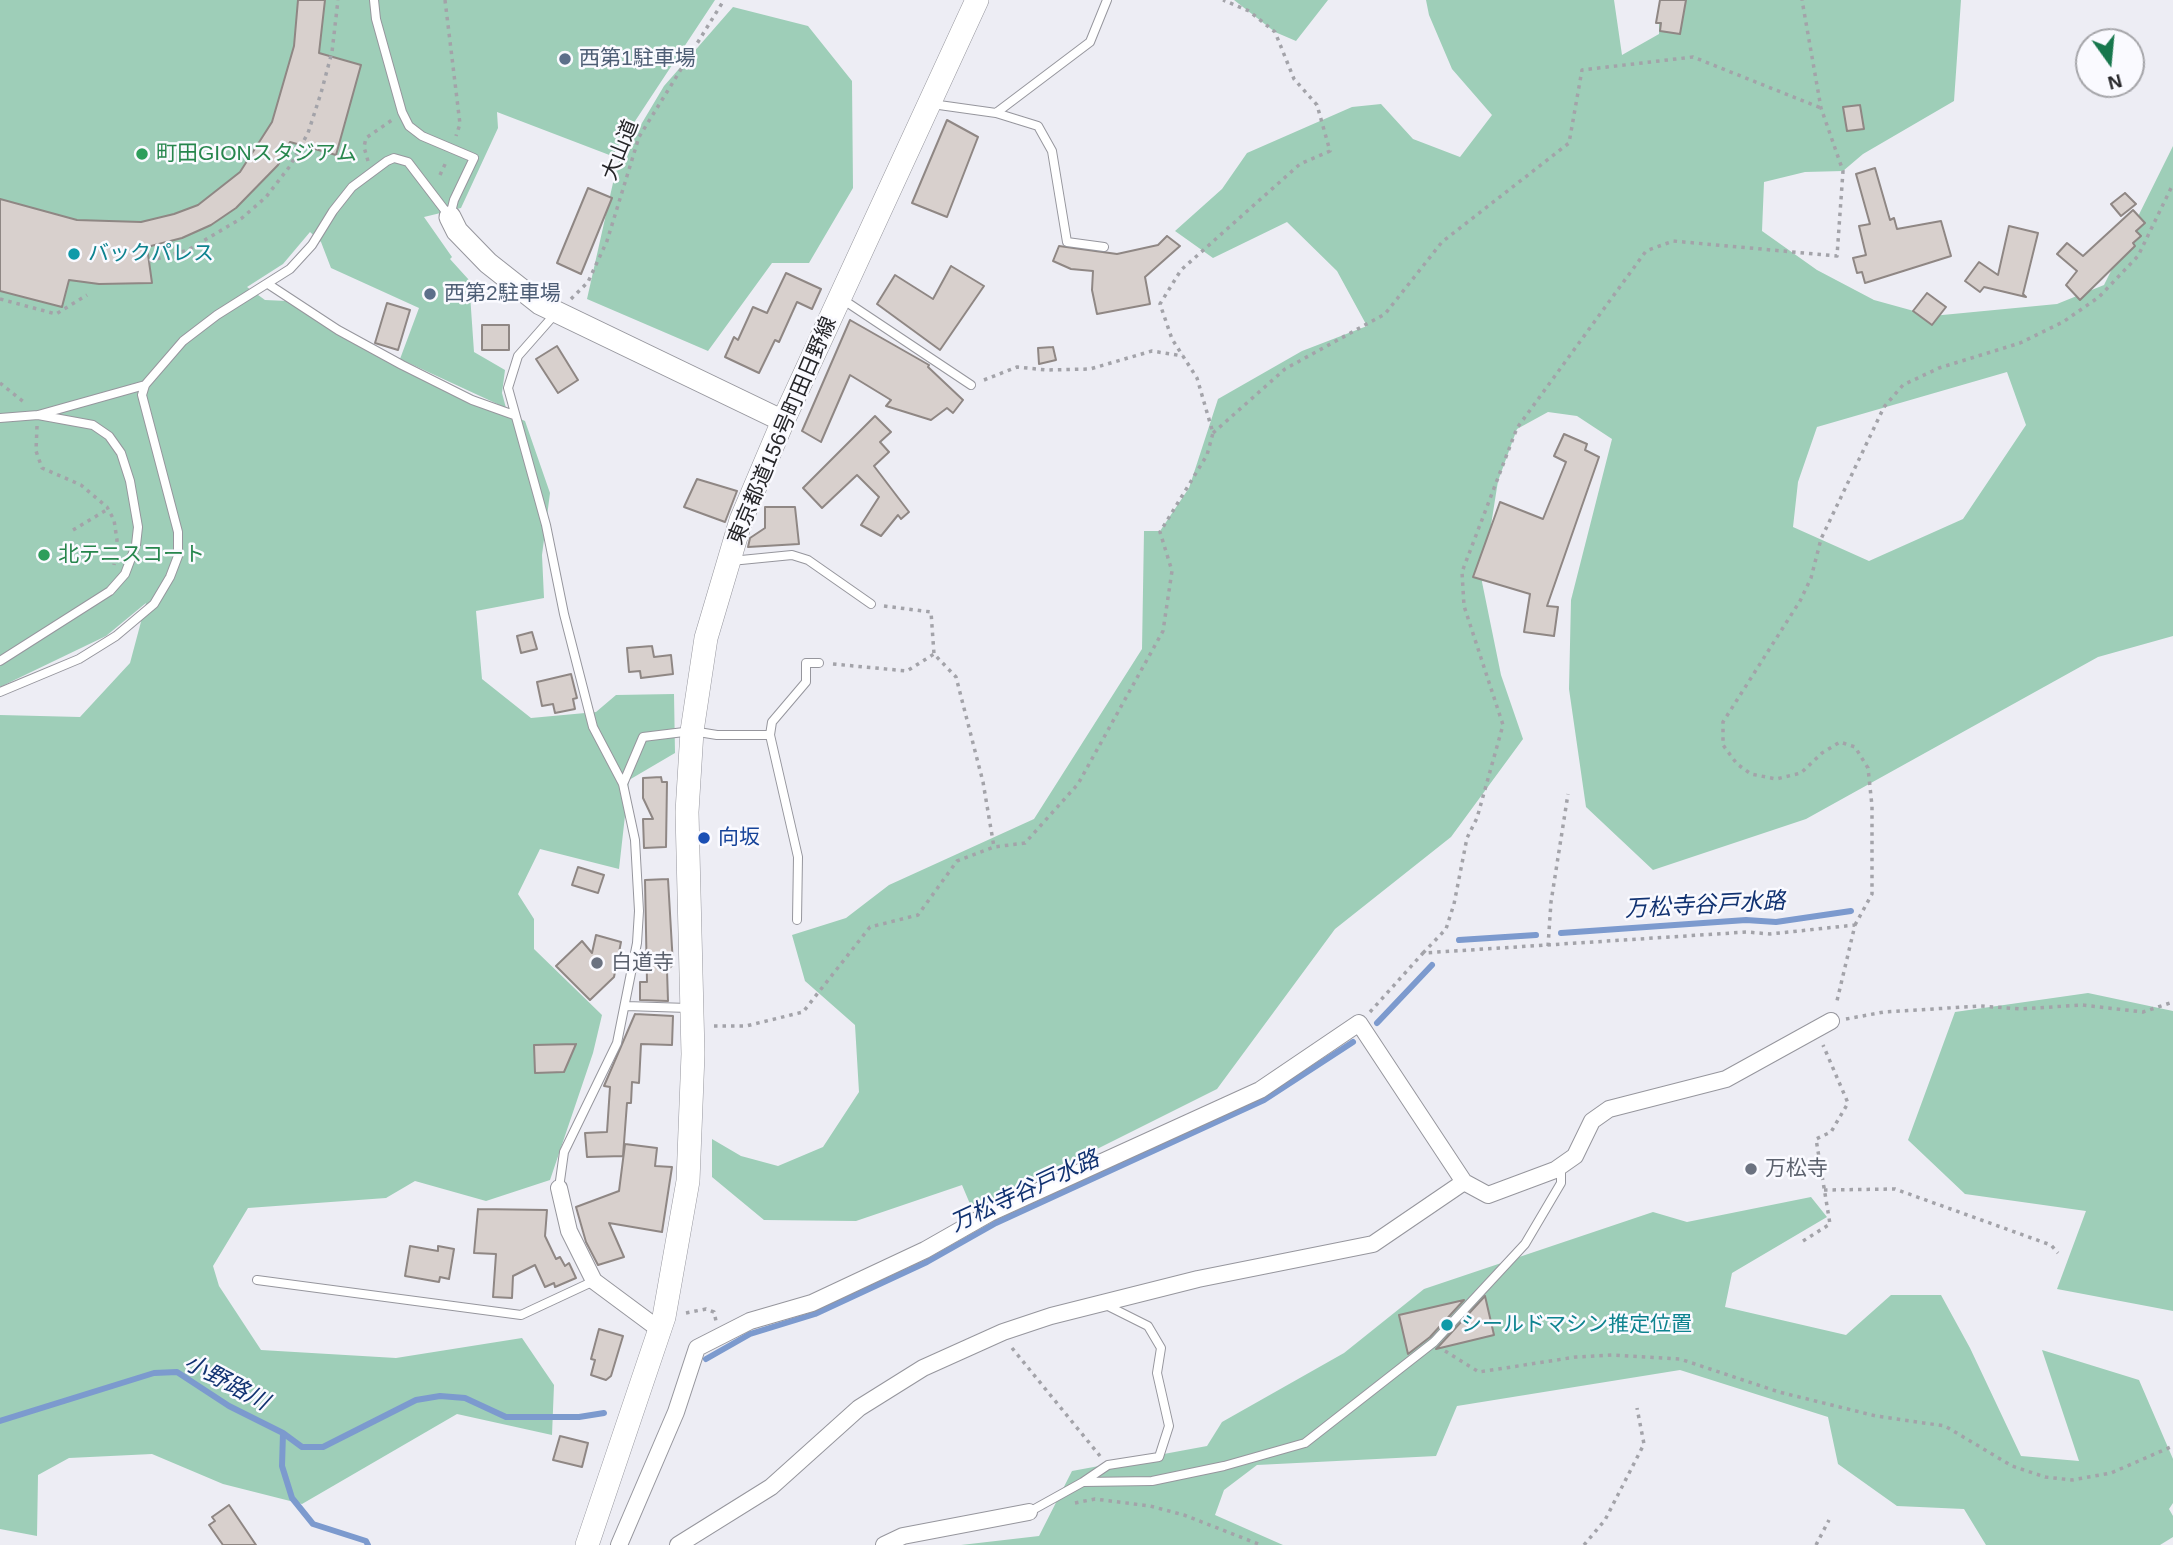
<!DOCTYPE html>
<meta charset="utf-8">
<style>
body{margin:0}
#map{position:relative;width:2173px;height:1545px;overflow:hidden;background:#ededf4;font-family:Arial,sans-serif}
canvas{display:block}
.north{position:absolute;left:2075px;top:28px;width:70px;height:70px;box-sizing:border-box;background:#fafaff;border:2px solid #a5a5a9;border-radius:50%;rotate:165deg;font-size:19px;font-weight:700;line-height:28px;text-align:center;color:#262629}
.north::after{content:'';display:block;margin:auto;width:24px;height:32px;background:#17774d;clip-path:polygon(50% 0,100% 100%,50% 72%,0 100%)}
</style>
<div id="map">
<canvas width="2173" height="1545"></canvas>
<div class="north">N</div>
</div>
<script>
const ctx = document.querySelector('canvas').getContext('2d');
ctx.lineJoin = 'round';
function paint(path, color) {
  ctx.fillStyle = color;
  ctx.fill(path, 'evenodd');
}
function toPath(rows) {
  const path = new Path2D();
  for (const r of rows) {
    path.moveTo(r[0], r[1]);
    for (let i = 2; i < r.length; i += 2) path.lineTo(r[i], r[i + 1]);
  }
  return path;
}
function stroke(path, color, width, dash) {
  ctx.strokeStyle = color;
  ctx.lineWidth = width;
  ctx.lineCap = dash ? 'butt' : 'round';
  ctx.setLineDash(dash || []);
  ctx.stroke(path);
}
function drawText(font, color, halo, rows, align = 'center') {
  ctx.font = font + ' Arial,"Noto Sans JP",sans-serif';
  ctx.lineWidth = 5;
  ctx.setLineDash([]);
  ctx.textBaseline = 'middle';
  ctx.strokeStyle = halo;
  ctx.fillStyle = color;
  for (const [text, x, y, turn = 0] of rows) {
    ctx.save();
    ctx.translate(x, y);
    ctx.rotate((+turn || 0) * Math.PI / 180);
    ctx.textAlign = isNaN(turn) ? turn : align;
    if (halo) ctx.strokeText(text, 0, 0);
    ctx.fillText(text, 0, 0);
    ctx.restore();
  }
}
const green = toPath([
 [0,0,715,0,612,156,497,112,498,128,461,208,424,217,452,257,450,259,469,280,474,352,505,370,502,393,506,408,400,359,419,308,331,268,321,242,310,232,283,264,247,287,265,300,287,301,401,367,525,421,550,493,542,555,544,598,476,611,482,679,531,718,596,712,616,695,674,694,675,753,629,780,619,869,540,849,518,894,534,919,534,949,602,1015,593,1053,550,1180,486,1201,415,1181,386,1198,248,1208,213,1266,219,1286,261,1350,396,1358,522,1338,554,1385,552,1435,457,1414,302,1504,223,1484,152,1454,69,1458,38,1475,37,1536,0,1529,0,715,80,717,130,663,146,603,106,636,0,687],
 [1234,0,1328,0,1296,41,1275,32],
 [1426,0,1614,0,1622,55,1659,34,1659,0,1961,0,1954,101,1863,154,1843,171,1805,172,1764,182,1762,231,1817,270,1874,300,1932,316,2057,304,2104,285,2173,146,2173,636,2098,657,1806,819,1653,870,1586,807,1569,689,1571,600,1612,439,1577,416,1548,412,1517,429,1498,481,1482,582,1501,675,1523,739,1451,837,1335,929,1217,1089,973,1211,962,1185,856,1221,764,1220,712,1177,712,1139,741,1156,778,1166,823,1147,859,1092,855,1025,805,981,792,935,846,918,889,885,1034,819,1142,649,1144,531,1160,531,1189,488,1218,399,1302,351,1367,326,1337,271,1287,222,1213,258,1175,231,1222,189,1247,153,1352,107,1381,104,1413,139,1460,157,1492,115,1452,69,1429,15],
 [2007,372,2026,425,1963,519,1869,561,1793,527,1798,482,1817,427],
 [733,7,808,26,852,81,853,188,809,263,772,263,708,351,587,299,617,165,664,86],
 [2088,993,2173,1011,2173,1311,2057,1289,2086,1211,1965,1194,1908,1140,1955,1012],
 [1811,1197,1827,1217,1732,1273,1725,1307,1846,1335,1891,1295,1941,1295,1970,1348,2021,1456,2079,1461,2042,1350,2139,1380,2173,1459,2173,1503,2169,1509,2173,1516,2173,1537,2160,1545,1986,1545,1964,1509,1897,1506,1838,1464,1828,1417,1680,1370,1457,1406,1436,1456,1257,1465,1224,1490,1215,1515,1283,1545,961,1545,1039,1536,1072,1471,1207,1446,1222,1422,1344,1353,1424,1289,1653,1212,1687,1222]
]);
const stream = toPath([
 [1561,933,1746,920,1776,922,1851,911],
 [1459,940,1536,935],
 [1377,1023,1432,965],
 [706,1359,750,1334,815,1314,927,1262,996,1223,1264,1100,1353,1042],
 [0,1421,154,1373,177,1372,229,1406,283,1433,282,1466,292,1498,313,1524,366,1541,368,1545],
 [283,1433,302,1447,323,1447,416,1400,440,1396,465,1398,506,1417,579,1417,604,1413]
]);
const building = toPath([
 [298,0,325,0,319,53,361,65,336,155,290,142,278,165,236,208,211,225,182,238,147,247,152,283,99,284,69,280,62,307,0,291,0,199,77,220,141,222,174,214,198,205,240,172,272,122,294,46,298,0],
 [1660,0,1686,0,1680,34,1660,31,1661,23,1656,23,1660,0],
 [1860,105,1864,129,1847,131,1843,107,1860,105],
 [947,120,978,137,947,217,912,203,947,120],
 [1875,168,1890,220,1894,218,1897,229,1941,221,1951,256,1865,283,1862,272,1857,273,1853,258,1866,255,1859,226,1870,224,1856,174,1875,168],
 [588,188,612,198,581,274,557,263,588,188],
 [2125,193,2136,204,2121,216,2111,204,2125,193],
 [2133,210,2145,223,2136,231,2141,236,2133,243,2135,246,2080,300,2066,285,2077,271,2057,254,2067,243,2083,256,2133,210],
 [2009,226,2038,233,2023,294,2026,297,1984,287,1980,292,1965,281,1979,262,1998,275,2009,226],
 [1167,236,1180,246,1145,277,1150,304,1097,314,1092,290,1093,271,1071,269,1053,261,1059,246,1117,254,1158,245,1167,236],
 [951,266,984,286,940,350,877,304,895,275,933,299,951,266],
 [786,273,821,289,812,309,797,302,779,342,775,340,759,373,725,357,734,337,738,340,753,307,767,313,786,273],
 [1927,293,1946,307,1932,325,1913,311,1927,293],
 [387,303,410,310,398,350,375,343,387,303],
 [850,320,929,365,928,367,963,400,953,413,947,408,931,420,886,406,891,400,850,375,821,442,802,431,850,320],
 [482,325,509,325,509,350,482,350,482,325],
 [557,346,578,380,558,393,536,359,557,346],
 [1053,347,1056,360,1039,364,1038,348,1053,347],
 [875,416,891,432,880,442,889,452,874,466,909,512,901,519,898,515,881,536,861,525,879,497,857,475,822,508,803,488,875,416],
 [1564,434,1587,444,1585,450,1599,457,1547,606,1558,607,1554,636,1524,632,1530,594,1473,577,1500,502,1543,519,1566,462,1554,456,1564,434],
 [697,479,737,491,725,522,684,507,697,479],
 [765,507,795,507,799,544,748,547,750,538,765,528,765,507],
 [532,632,537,649,521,653,517,636,532,632],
 [652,646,654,657,671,655,673,674,641,678,640,671,629,672,627,648,652,646],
 [571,674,577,698,573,699,575,709,555,713,553,704,542,706,537,682,571,674],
 [661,777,662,782,667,782,666,847,644,848,643,819,653,819,643,798,643,778,661,777],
 [578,867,604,875,598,893,572,885,578,867],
 [668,879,673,965,667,970,668,1001,640,1000,640,982,647,982,645,880,668,879],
 [596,935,621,942,614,977,590,1000,556,966,582,941,592,953,596,935],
 [635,1014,673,1016,672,1045,641,1044,639,1083,632,1082,631,1103,627,1103,623,1156,587,1157,585,1133,607,1132,610,1087,604,1086,635,1014],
 [576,1044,564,1072,535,1073,534,1045,576,1044],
 [625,1144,657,1148,655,1166,672,1167,662,1232,609,1223,624,1257,598,1265,586,1242,576,1207,619,1191,625,1144],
 [478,1209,547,1210,545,1236,556,1259,560,1257,565,1266,569,1263,576,1278,555,1287,554,1283,545,1287,535,1265,513,1276,512,1298,493,1297,496,1254,474,1253,478,1209],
 [410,1246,438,1251,438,1246,454,1249,449,1279,440,1277,439,1282,405,1276,410,1246],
 [1485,1296,1494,1335,1436,1349,1439,1346,1485,1296],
 [1464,1300,1430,1337,1408,1354,1399,1315,1464,1300],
 [599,1329,623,1336,611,1376,606,1380,591,1375,595,1360,591,1359,599,1329],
 [560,1436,588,1443,582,1467,553,1460,560,1436],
 [229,1505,256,1545,223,1545,209,1525,215,1521,212,1517,229,1505]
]);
const path = toPath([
 [445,0,460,124,456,136],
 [368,161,364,147,366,138,392,120],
 [440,175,447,160],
 [149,261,188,250,242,218,266,197,290,166,308,133,321,93,332,52,338,0],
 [0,299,56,314,87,295],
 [571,299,588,282,607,241,639,137,724,0],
 [984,380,1017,367,1046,370,1090,369,1152,351,1183,356],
 [0,383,25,403],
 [37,426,36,451,42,468,81,485,107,507,114,520,117,540,114,565],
 [1213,433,1285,369,1385,314,1442,242,1569,143,1582,70,1693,57,1821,108],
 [73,530,108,509],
 [884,606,931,612,934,654,956,677,983,782,994,847],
 [833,664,907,671,934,654],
 [1855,925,1872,894,1872,806,1868,768,1855,747,1840,742,1822,753,1801,773,1776,779,1751,774,1737,764,1723,745,1723,722,1800,601,1811,578,1821,539,1884,407,1903,385,1939,368,2020,343,2063,322,2099,297,2138,256,2173,184],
 [1548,946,1551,902,1568,794],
 [1423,953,1446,929,1454,904,1467,838,1477,818,1503,725,1464,606,1462,572,1517,428,1646,251,1673,241,1837,256,1843,171,1821,108,1802,0],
 [1370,1012,1423,953,1747,932,1770,934,1855,925,1836,1005],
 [1846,1019,1884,1012,1981,1006,2021,1009,2082,1005,2143,1012,2173,1002],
 [714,1026,746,1026,803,1012,870,927,918,915,957,861,994,847,1025,843,1078,784,1163,631,1172,571,1160,532,1207,455,1213,433,1197,378,1172,339,1160,304,1181,270,1300,164,1330,151,1317,105,1294,79,1275,32,1249,11,1223,0],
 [1824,1190,1895,1189,2051,1245,2058,1253],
 [1803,1241,1830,1224,1816,1139,1831,1132,1848,1103,1823,1045],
 [686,1313,706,1309,714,1312,716,1321],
 [1012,1348,1100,1456],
 [1445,1351,1479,1372,1576,1357,1612,1355,1680,1359,1779,1392,1876,1416,1945,1426,2012,1466,2045,1477,2072,1480,2111,1473,2173,1446],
 [1075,1503,1095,1499,1150,1506,1184,1515,1261,1545],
 [1584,1545,1605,1520,1644,1444,1637,1408],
 [1816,1545,1829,1520]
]);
const service = toPath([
 [374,0,376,19,402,112,409,126,422,136,474,158,454,200,450,216],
 [932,104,996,113,1090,42,1107,0],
 [996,113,1038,126,1052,151,1067,242,1104,247],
 [268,284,338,330,402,365,472,400,514,415],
 [842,299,971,385],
 [555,314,518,356,508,388,546,525,564,614,593,727,623,784,635,840,639,911,637,943,617,1043,564,1152,559,1188],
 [0,418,38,415,145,385],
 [731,561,792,555,808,560,871,604],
 [0,661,110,591,125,574,136,545,138,527,130,481,121,453,109,436,93,425,38,415],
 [0,692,79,659,116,636,154,604,170,577,178,556,178,532,142,395,145,385,183,341,217,315,290,269,312,245,333,211,352,187,387,161,394,158,408,162,450,217],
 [623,784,643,737,692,731,717,735,770,735],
 [797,920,798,857,770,735,772,722,806,682,806,663,819,663],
 [626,1006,688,1008],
 [257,1280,521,1315,594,1281],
 [1083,1482,1108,1465,1159,1457,1169,1426,1157,1373,1161,1348,1148,1326,1106,1305],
 [1029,1512,1083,1482,1152,1481,1224,1466,1305,1443,1434,1342,1525,1244,1561,1183,1561,1167]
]);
const minor = toPath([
 [559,1188,569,1231,594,1281,660,1330],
 [619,1545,676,1412,697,1348,750,1321,812,1303,925,1250,990,1213,1260,1090,1359,1023,1464,1182,1488,1195,1555,1170,1575,1156,1592,1121,1609,1109,1726,1079,1831,1021],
 [678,1545,771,1487,859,1408,923,1368,1003,1332,1051,1316,1198,1279,1373,1244,1464,1182],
 [884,1545,903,1536,1029,1512]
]);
const tertiary = toPath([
 [450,217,457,231,488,263,540,304,783,421]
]);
const secondary = toPath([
 [587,1545,664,1317,688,1181,693,1054,687,812,692,731,706,638,741,520,783,421,977,0]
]);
const markers = [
 [565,59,7,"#5c6f8a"],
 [142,154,7,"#2e9e5b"],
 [74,254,7,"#0f9aa8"],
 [430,294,7,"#5c6f8a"],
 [44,555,7,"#2e9e5b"],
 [704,838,7,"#1a4fb4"],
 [597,963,7,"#6b7280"],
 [1751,1169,7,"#6b7280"],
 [1447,1325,7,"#0f9aa8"]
];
const serviceNames = [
 ["西第1駐車場",579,59],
 ["西第2駐車場",444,294]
];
const streetNames = [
 ["大山道",621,150,-68],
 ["東京都道156号町田日野線",783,431,-67]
];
const leisureNames = [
 ["町田GIONスタジアム",156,154],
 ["北テニスコート",58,555]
];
const cultureNames = [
 ["バックパレス",88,254],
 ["シールドマシン推定位置",1461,1325]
];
const transitNames = [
 ["向坂",718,838]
];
const worshipNames = [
 ["白道寺",611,963],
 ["万松寺",1765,1169]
];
const waterNames = [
 ["万松寺谷戸水路",1705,906,-3],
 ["万松寺谷戸水路",1025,1192,-25],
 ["小野路川",226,1383,28]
];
paint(green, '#9eceb8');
stroke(stream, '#7c9ace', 6);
paint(building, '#d8d0cd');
stroke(building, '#8f8784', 2);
stroke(service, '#96969d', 10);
stroke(minor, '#96969d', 18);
stroke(tertiary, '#96969d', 23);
stroke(secondary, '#96969d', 24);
stroke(path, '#a3a3a9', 3.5, [3.5, 5]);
stroke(service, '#fff', 8);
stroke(minor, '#fff', 16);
stroke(tertiary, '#fff', 21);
stroke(secondary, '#fff', 23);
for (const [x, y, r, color] of markers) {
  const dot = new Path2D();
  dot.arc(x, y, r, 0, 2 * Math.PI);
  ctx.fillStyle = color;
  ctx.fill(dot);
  stroke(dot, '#fafaff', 2.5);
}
drawText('21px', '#4e5e75', '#fafaff', serviceNames, 'left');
drawText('21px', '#262629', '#fafaff', streetNames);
drawText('21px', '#27864d', '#fafaff', leisureNames, 'left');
drawText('21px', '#0d838f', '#fafaff', cultureNames, 'left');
drawText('21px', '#164399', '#fafaff', transitNames, 'left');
drawText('21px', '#5b616d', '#fafaff', worshipNames, 'left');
drawText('italic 23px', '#113271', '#fafaff', waterNames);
</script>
